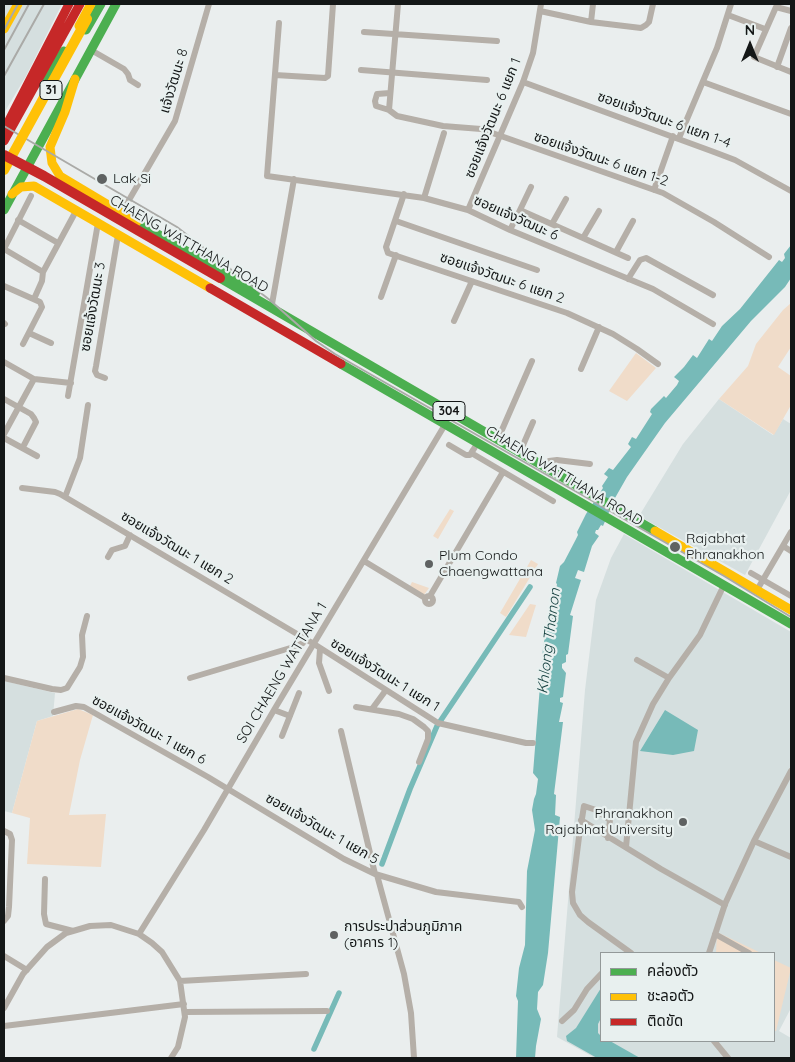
<!DOCTYPE html>
<meta charset="utf-8">
<style>
body{margin:0}
#map{position:relative;width:795px;height:1062px;overflow:hidden;background:#eaeeee;font-family:Quicksand,"Noto Sans Thai",sans-serif}
canvas{display:block}
.frame{position:absolute;inset:0;border:5px solid #141717;pointer-events:none}
.legend{position:absolute;left:600px;top:952px;width:175px;height:90px;box-sizing:border-box;background:#e8f0ef;border:1px solid #939999;margin:0;padding:6px 9px;list-style:none;font-size:15px;color:#141717}
.legend li{display:flex;align-items:center;gap:10px;height:25px}
.legend b{width:25px;border:1px solid #939999}
.north{position:absolute;left:725px;top:20px;width:50px;height:50px;-webkit-text-stroke:4px #e8f0ef;paint-order:stroke;rotate:0deg;font-size:14px;font-weight:700;line-height:20px;text-align:center;color:#141717}
.north::after{content:'';display:block;margin:auto;width:18px;height:22px;background:#141717;clip-path:polygon(50% 0,100% 100%,50% 72%,0 100%)}
</style>
<div id="map">
<canvas width="795" height="1062"></canvas>
<div class="frame"></div>
<ul class="legend">
<li><b style="height:6px;background:#4caf50"></b>คล่องตัว</li>
<li><b style="height:6px;background:#ffc107"></b>ชะลอตัว</li>
<li><b style="height:6px;background:#c62828"></b>ติดขัด</li>
</ul>
<div class="north">N</div>
</div>
<script>
const ctx = document.querySelector('canvas').getContext('2d');
ctx.lineJoin = 'round';
function paint(path, color) {
  ctx.fillStyle = color;
  ctx.fill(path, 'evenodd');
}
function toPath(rows) {
  const path = new Path2D();
  for (const r of rows) {
    if (r.length === 3) {
      path.moveTo(r[0] + r[2], r[1]);
      path.arc(r[0], r[1], r[2], 0, 2 * Math.PI);
      continue;
    }
    path.moveTo(r[0], r[1]);
    for (let i = 2; i < r.length; i += 2) path.lineTo(r[i], r[i + 1]);
  }
  return path;
}
function stroke(path, color, width, dash) {
  ctx.strokeStyle = color;
  ctx.lineWidth = width;
  ctx.lineCap = dash ? 'butt' : 'round';
  ctx.setLineDash(dash || []);
  ctx.stroke(path);
}
function drawText(font, color, halo, rows, align = 'center') {
  ctx.font = font + ' Quicksand,"Noto Sans Thai",sans-serif';
  ctx.lineWidth = 4.5;
  ctx.setLineDash([]);
  ctx.textBaseline = 'middle';
  ctx.strokeStyle = halo;
  ctx.fillStyle = color;
  for (const [text, x, y, turn = 0] of rows) {
    ctx.save();
    ctx.translate(x, y);
    ctx.rotate((+turn || 0) * Math.PI / 180);
    ctx.textAlign = isNaN(turn) ? turn : align;
    if (halo) ctx.strokeText(text, 0, 0);
    ctx.fillText(text, 0, 0);
    ctx.restore();
  }
}
const built = toPath([
 [6,4,62,4,26,76,4,113,4,7],
 [719,399,773,435,783,419,791,424,791,490,745,575,639,516,683,444],
 [624,534,791,632,791,1008,779,1031,791,1038,791,1058,595,1058,557,1037,585,690,596,600,611,558],
 [601,953,774,953,774,1041,601,1041],
 [4,681,55,693,53,716,37,721,12,813,4,811]
]);
const green = toPath([
 [791,303,791,347,778,367,791,376,791,405,774,435,719,399,748,366,756,344,783,310],
 [636,353,656,368,627,401,609,391],
 [450,509,454,511,438,539,433,536],
 [531,560,538,564,506,617,500,613],
 [412,582,429,588,424,595,410,586],
 [530,604,536,605,526,637,509,635],
 [78,709,93,715,80,760,69,815,106,814,101,867,27,864,30,818,12,813,37,721],
 [717,932,761,953,716,953],
 [774,960,791,968,776,1031,774,1031]
]);
const water = toPath([
 [791,245,791,278,785,287,751,321,665,423,627,477,615,498,603,526,601,525,598,530,596,530,595,533,599,536,592,546,584,572,578,570,575,578,581,580,570,615,573,616,568,654,566,655,566,662,562,664,562,668,566,673,563,697,560,698,560,702,563,703,559,722,563,722,554,794,556,795,555,815,560,817,548,953,543,985,538,992,537,1009,541,1019,536,1046,535,1058,516,1058,518,1001,516,996,519,968,525,945,527,871,535,830,532,810,534,799,536,794,538,779,533,773,543,648,551,602,557,602,555,598,557,593,556,591,557,584,556,583,560,566,564,562,575,541,578,535,577,532,586,514,603,488,602,486,608,477,604,474,609,468,613,470,631,447,628,444,632,437,636,439,652,414,650,412,651,409,664,396,666,398,677,385,679,381,674,377,684,367,693,355,697,358,709,339,712,341,722,326,740,309,779,260,782,262,785,258,784,254],
 [665,710,698,730,694,751,673,755,640,751],
 [601,988,601,1018,598,1024,598,1033,601,1036,601,1041,610,1041,640,1058,597,1058,567,1041,566,1036,576,1028]
]);
const canal = toPath([
 [382,864,410,789,437,726,530,587],
 [314,1049,339,993]
]);
const street = toPath([
 [398,4,389,110,397,116,443,126,481,129,663,193,714,222,769,257],
 [540,11,591,22,641,28,646,25,649,22,653,4],
 [791,11,776,7,754,57,791,72],
 [728,15,765,29],
 [591,22,593,4],
 [279,23,267,176,424,198,468,210,510,230,653,289,713,324],
 [364,32,497,41],
 [91,50,124,69,128,74,130,80,138,85],
 [777,67,791,28],
 [361,70,487,80],
 [275,75,325,78,328,76,333,4],
 [523,82,714,152,735,160,791,191],
 [703,82,791,114],
 [389,110,376,106,375,101,377,94,390,93],
 [679,138,717,48,731,4],
 [654,190,673,136],
 [404,194,386,247,388,253,567,313,613,334,637,349,658,364],
 [424,198,444,133],
 [468,210,523,82,533,53,541,4],
 [520,210,531,187],
 [122,212,175,121,209,4],
 [18,220,58,243],
 [396,221,537,270],
 [552,224,566,199],
 [510,230,520,210,628,258],
 [583,238,599,211],
 [4,249,43,272,42,281,34,299],
 [4,249,31,196],
 [616,252,633,221],
 [43,272,76,211],
 [628,279,640,260,646,258,713,295],
 [4,286,40,302,42,307,23,344],
 [381,297,396,255],
 [272,304,294,179],
 [454,321,472,281],
 [4,323,5,324],
 [29,333,51,343],
 [4,362,34,379,71,383],
 [581,369,599,327],
 [105,378,97,375,95,371,96,366,118,235],
 [68,396,98,223],
 [4,399,31,414,34,418,36,422,23,447],
 [4,434,34,379],
 [4,438,37,456],
 [498,439,532,361],
 [478,442,472,452,473,454,553,501],
 [449,445,466,455,470,455,473,450],
 [520,452,533,422],
 [545,467,549,461,557,460,590,464],
 [22,488,55,492,60,494,314,644,438,723,526,743,533,743],
 [65,497,80,458,88,405],
 [783,546,791,551],
 [108,557,112,550,125,546,130,535],
 [364,561,425,598],
 [751,573,791,596],
 [757,590,791,532],
 [429,600,4],
 [430,596,503,472],
 [320,649,319,663,329,691],
 [637,660,669,678],
 [4,678,52,689,61,690,67,688,80,667,83,657,82,635,87,616],
 [190,678,297,646,303,643,305,639],
 [356,707,399,714,413,719,424,727,428,731,428,739,419,762],
 [372,709,386,690],
 [274,710,290,716],
 [54,712,76,706,84,707,208,777,344,859,375,874,436,892,519,902,522,907],
 [341,731,375,874],
 [282,736,299,693],
 [581,820,661,869,725,905],
 [4,831,10,834,12,840,9,907,8,916,4,921],
 [608,838,610,820,596,810,584,806,579,837,572,892,573,903,580,915,588,922,631,953],
 [754,841,791,857],
 [626,847,636,742,653,704,669,678,700,635,724,585],
 [377,875,404,974,411,1013,414,1058],
 [45,879,44,914,46,924,73,931],
 [139,934,204,830,274,710,446,423],
 [715,934,749,953],
 [709,953,725,904,754,841,791,771],
 [4,956,27,970],
 [180,981,306,974],
 [4,1008,23,974,47,947,66,933,73,931,90,926,111,925,139,934,152,943,162,952,180,981,185,1017,178,1047,171,1058],
 [185,1012,327,1011],
 [562,1021,574,1010,587,989,601,974],
 [4,1026,184,1004],
 [714,1041,728,1058]
]);
const fast = toPath([
 [86,30,101,4],
 [43,84,64,51],
 [4,210,116,4],
 [137,222,256,292],
 [220,278,655,531],
 [341,364,791,624]
]);
const slow = toPath([
 [79,26,91,4],
 [4,29,18,4],
 [75,79,65,112,50,147,52,163,60,176,137,222],
 [12,194,21,187,34,186,210,288],
 [655,531,791,610]
]);
const jam = toPath([
 [4,130,69,4],
 [4,141,80,4],
 [210,288,341,364]
]);
const rail = toPath([
 [4,30,18,4],
 [4,50,29,4],
 [4,76,44,4],
 [4,126,177,227,271,301,316,341,335,354,724,576,791,617]
]);
const slowBridge = toPath([
 [4,170,87,19]
]);
const jamBridge = toPath([
 [4,155,44,176,220,278]
]);
const markers = [
 [102,179,6,"#5f6262"],
 [675,547,6,"#5f6262"],
 [429,564,5,"#5f6262"],
 [683,822,5,"#5f6262"],
 [334,935,5,"#5f6262"]
];
const shields = [
 [51,90,22],
 [449,411,32]
];
const shieldNames = [
 ["31",51,90],
 ["304",449,411]
];
const streetNames = [
 ["แจ้งวัฒนะ 8",174,81,-73],
 ["ซอยแจ้งวัฒนะ 6 แยก 1",493,118,-68],
 ["ซอยแจ้งวัฒนะ 6 แยก 1-4",664,120,20],
 ["ซอยแจ้งวัฒนะ 6 แยก 1-2",601,159,19],
 ["ซอยแจ้งวัฒนะ 6",516,218,24],
 ["CHAENG WATTHANA ROAD",189,244,30],
 ["ซอยแจ้งวัฒนะ 6 แยก 2",502,278,19],
 ["ซอยแจ้งวัฒนะ 3",93,307,-80],
 ["CHAENG WATTHANA ROAD",564,476,31],
 ["ซอยแจ้งวัฒนะ 1 แยก 2",177,548,31],
 ["SOI CHAENG WATTANA 1",282,673,-59],
 ["ซอยแจ้งวัฒนะ 1 แยก 1",385,675,32],
 ["ซอยแจ้งวัฒนะ 1 แยก 6",149,730,29],
 ["ซอยแจ้งวัฒนะ 1 แยก 5",322,829,30]
];
const poiNames = [
 ["Lak Si",113,179],
 ["Rajabhat",686,539],
 ["Phranakhon",686,555],
 ["Plum Condo",439,556],
 ["Chaengwattana",439,572],
 ["Phranakhon",673,814,"right"],
 ["Rajabhat University",673,830,"right"],
 ["การประปาส่วนภูมิภาค",344,927],
 ["(อาคาร 1)",344,943]
];
const waterNames = [
 ["Khlong Thanon",549,641,-83]
];
paint(built, '#d5dfdf');
paint(green, '#f0dcc9');
paint(water, '#77bab8');
stroke(canal, '#77bab8', 5.5);
stroke(street, '#b5afa8', 6);
stroke(fast, '#4caf50', 9);
stroke(slow, '#ffc107', 9);
stroke(jam, '#c62828', 9);
stroke(rail, '#aaaaa7', 2);
stroke(slowBridge, '#ffc107', 10);
stroke(jamBridge, '#c62828', 10);
for (const [x, y, r, color] of markers) {
  const dot = new Path2D();
  dot.arc(x, y, r, 0, 2 * Math.PI);
  ctx.fillStyle = color;
  ctx.fill(dot);
  stroke(dot, '#e8f0ef', 2);
}
for (const [x, y, w] of shields) {
  const box = new Path2D();
  box.roundRect(x - w / 2, y - 9.5, w, 19, 4);
  ctx.fillStyle = '#e8f0ef';
  ctx.fill(box);
  stroke(box, '#141717', 1);
}
drawText('bold 12px', '#141717', null, shieldNames);
drawText('14px', '#141717', '#e8f0ef', streetNames);
drawText('14px', '#141717', '#e8f0ef', poiNames, 'left');
drawText('italic 15px', '#174241', '#e8f0ef', waterNames);
</script>
